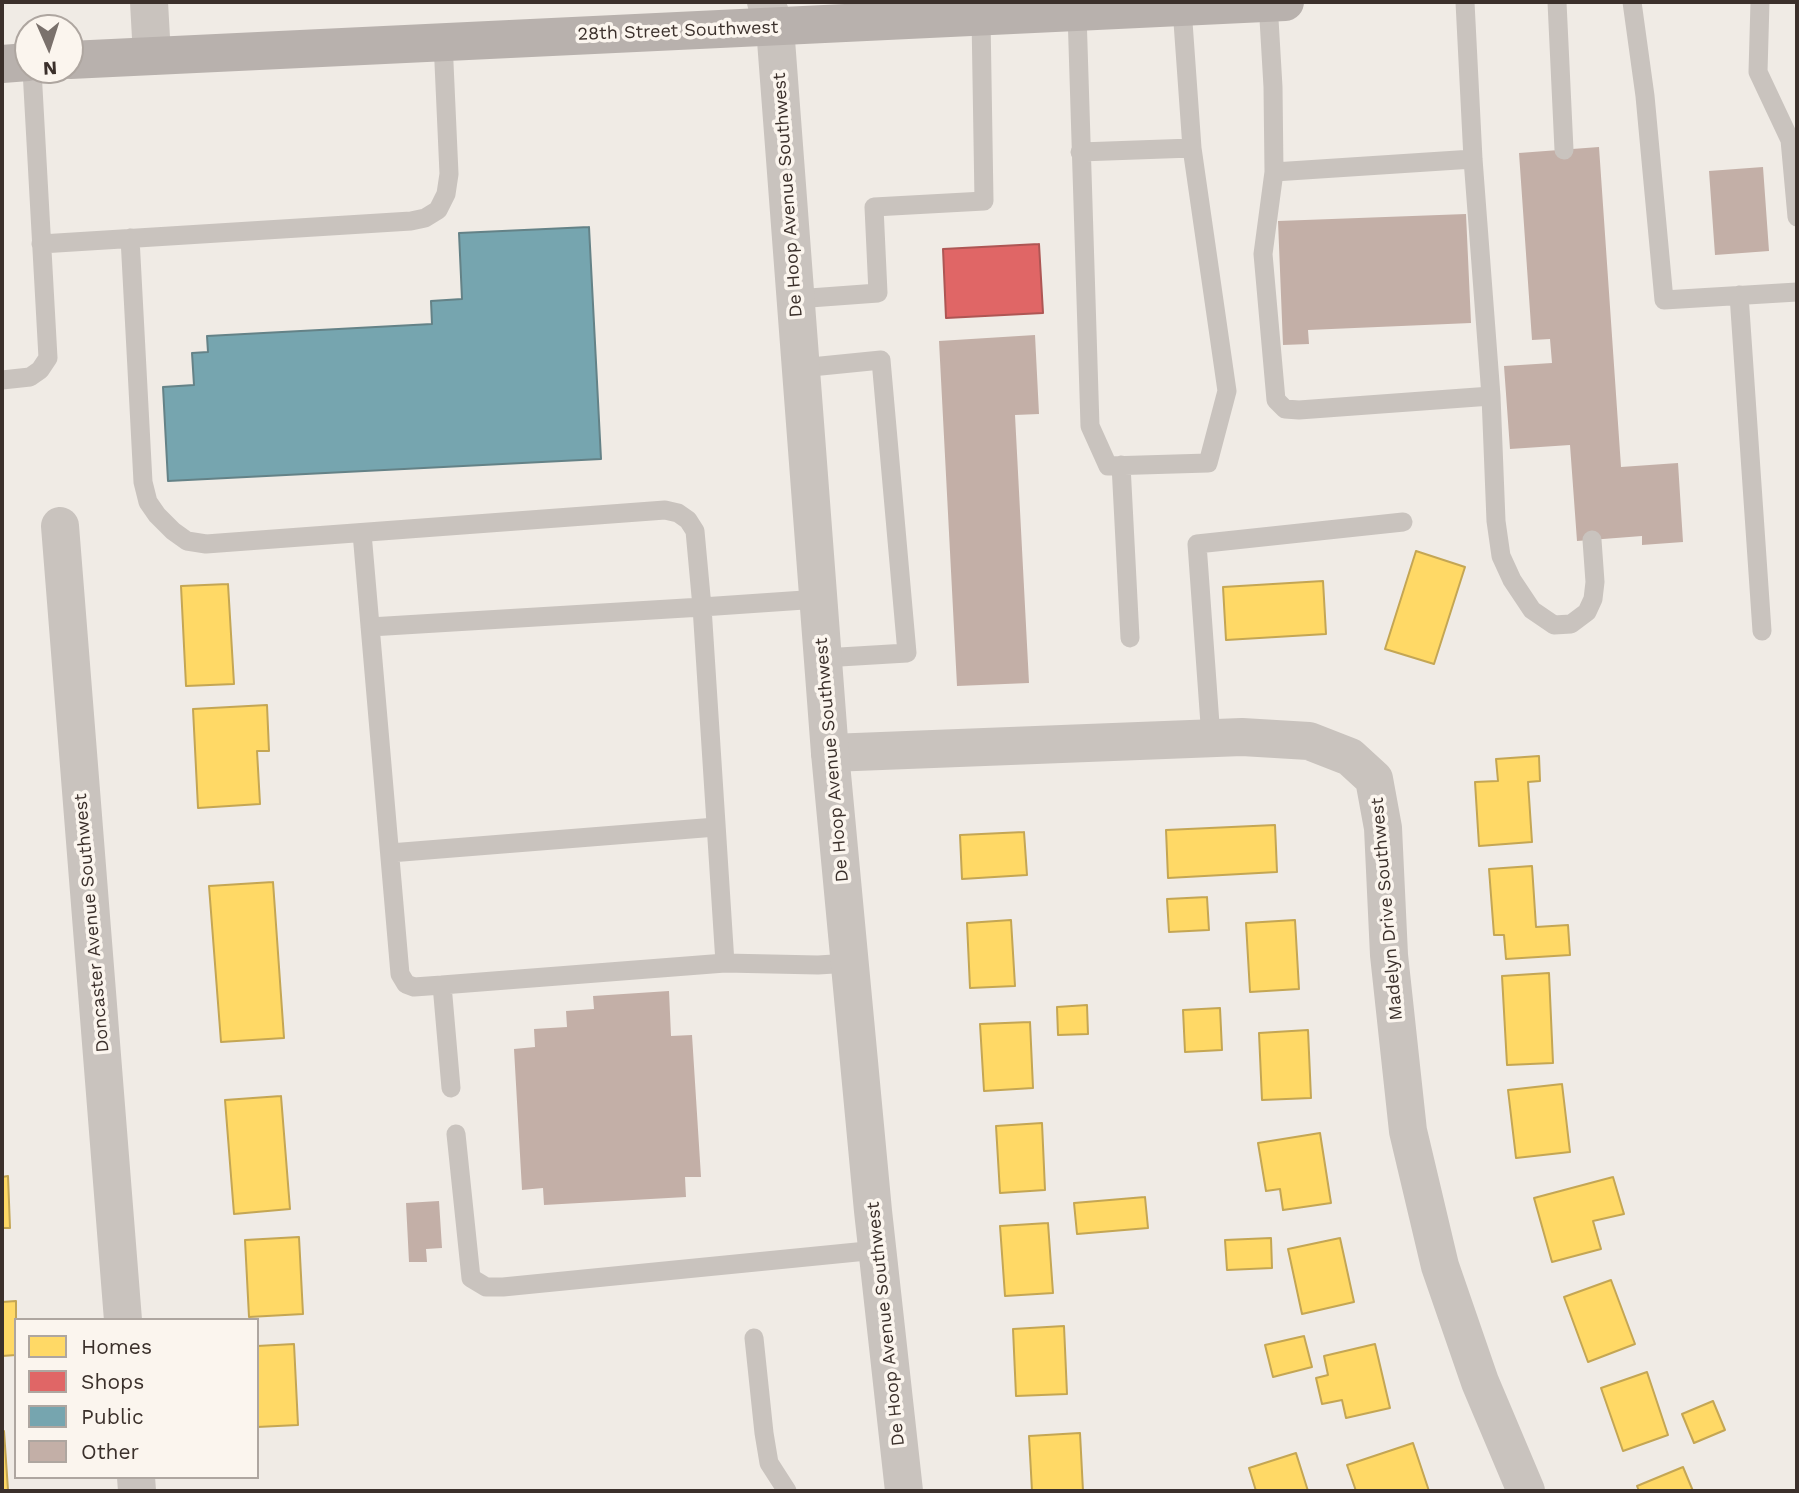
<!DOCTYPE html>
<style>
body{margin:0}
#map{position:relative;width:1799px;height:1493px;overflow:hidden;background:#f0ebe5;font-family:"Work Sans",sans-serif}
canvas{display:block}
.frame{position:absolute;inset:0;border:4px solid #3b302b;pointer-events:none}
.legend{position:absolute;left:14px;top:1318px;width:245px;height:161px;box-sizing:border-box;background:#fbf5ee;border:2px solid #aea6a0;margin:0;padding:9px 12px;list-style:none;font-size:21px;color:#3b302b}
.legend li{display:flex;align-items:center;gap:14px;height:35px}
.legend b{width:35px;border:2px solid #aea6a0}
.north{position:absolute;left:14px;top:14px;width:70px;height:70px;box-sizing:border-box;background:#fbf5ee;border:2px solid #aea6a0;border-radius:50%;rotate:177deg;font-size:19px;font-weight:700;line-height:28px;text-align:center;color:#3b302b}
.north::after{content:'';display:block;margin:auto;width:24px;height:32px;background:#7a716c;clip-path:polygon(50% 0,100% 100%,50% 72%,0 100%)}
</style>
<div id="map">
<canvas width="1799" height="1493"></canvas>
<div class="frame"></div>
<ul class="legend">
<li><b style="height:19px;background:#ffd966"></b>Homes</li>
<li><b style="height:19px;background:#e06666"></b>Shops</li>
<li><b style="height:19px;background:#76a5af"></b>Public</li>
<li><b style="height:19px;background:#c3afa7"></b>Other</li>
</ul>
<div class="north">N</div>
</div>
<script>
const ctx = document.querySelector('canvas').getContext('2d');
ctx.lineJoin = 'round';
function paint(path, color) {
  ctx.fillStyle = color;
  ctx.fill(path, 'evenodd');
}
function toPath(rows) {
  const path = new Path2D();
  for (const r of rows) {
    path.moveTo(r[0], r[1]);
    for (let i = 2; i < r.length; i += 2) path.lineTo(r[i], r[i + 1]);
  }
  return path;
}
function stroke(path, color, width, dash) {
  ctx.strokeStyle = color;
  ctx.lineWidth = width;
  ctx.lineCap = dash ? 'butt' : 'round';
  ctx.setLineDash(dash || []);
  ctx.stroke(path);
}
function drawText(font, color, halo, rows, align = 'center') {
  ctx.font = font + ' "Work Sans",sans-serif';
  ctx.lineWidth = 7;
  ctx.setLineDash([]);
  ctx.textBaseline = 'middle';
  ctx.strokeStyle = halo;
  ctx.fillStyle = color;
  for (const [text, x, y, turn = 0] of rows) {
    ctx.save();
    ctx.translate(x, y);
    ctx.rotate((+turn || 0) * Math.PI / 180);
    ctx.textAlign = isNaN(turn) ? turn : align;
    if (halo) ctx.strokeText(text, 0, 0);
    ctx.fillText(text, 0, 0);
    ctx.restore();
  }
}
const homes = toPath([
 [1416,551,1465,567,1434,664,1385,649,1416,551],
 [1323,581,1326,634,1226,640,1223,587,1323,581],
 [228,584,234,684,186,686,181,586,228,584],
 [267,705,269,751,257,751,260,804,198,808,193,709,267,705],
 [1539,756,1540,781,1528,782,1532,842,1479,846,1475,782,1498,781,1496,759,1539,756],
 [1275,825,1277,872,1168,878,1166,830,1275,825],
 [1024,832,1027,875,962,879,960,835,1024,832],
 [1532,866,1536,927,1568,925,1570,955,1506,959,1504,935,1494,935,1489,869,1532,866],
 [273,882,284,1038,221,1042,209,886,273,882],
 [1207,897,1209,930,1169,932,1167,899,1207,897],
 [1011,920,1015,986,970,988,967,923,1011,920],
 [1295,920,1299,989,1250,992,1246,923,1295,920],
 [1549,973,1553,1063,1507,1065,1502,976,1549,973],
 [1087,1005,1088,1034,1058,1035,1057,1007,1087,1005],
 [1220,1008,1222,1050,1185,1052,1183,1010,1220,1008],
 [1030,1022,1033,1088,984,1091,980,1024,1030,1022],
 [1308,1030,1311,1098,1262,1100,1259,1033,1308,1030],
 [1562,1084,1570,1152,1516,1158,1508,1090,1562,1084],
 [281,1096,290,1209,234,1214,225,1100,281,1096],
 [1042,1123,1045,1190,1000,1193,996,1126,1042,1123],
 [1320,1133,1331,1203,1283,1210,1280,1189,1266,1191,1258,1143,1320,1133],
 [8,1176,10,1228,2,1228,2,1177,8,1176],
 [1613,1177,1624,1214,1593,1221,1601,1249,1552,1262,1534,1198,1613,1177],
 [1145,1197,1148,1228,1077,1234,1074,1203,1145,1197],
 [1048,1223,1053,1293,1005,1296,1000,1226,1048,1223],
 [299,1237,303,1314,249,1317,245,1240,299,1237],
 [1271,1238,1272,1268,1227,1270,1225,1240,1271,1238],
 [1340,1238,1354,1302,1302,1314,1288,1249,1340,1238],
 [1611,1280,1635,1344,1588,1362,1564,1297,1611,1280],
 [16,1301,16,1355,2,1356,2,1302,16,1301],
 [1064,1326,1067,1394,1016,1396,1013,1329,1064,1326],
 [1304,1336,1312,1367,1273,1377,1265,1345,1304,1336],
 [294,1344,298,1425,257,1427,257,1346,294,1344],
 [1375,1344,1390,1408,1346,1418,1342,1400,1322,1404,1316,1378,1328,1375,1324,1356,1375,1344],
 [1647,1372,1668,1435,1623,1451,1601,1388,1647,1372],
 [1713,1401,1725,1430,1694,1443,1682,1414,1713,1401],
 [2,1431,4,1431,8,1490,2,1491,2,1431],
 [1080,1433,1083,1491,1032,1491,1029,1436,1080,1433],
 [1413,1443,1429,1491,1356,1491,1347,1465,1413,1443],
 [1296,1453,1308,1491,1256,1491,1249,1468,1296,1453],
 [1683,1467,1693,1491,1639,1491,1637,1486,1683,1467]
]);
const shops = toPath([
 [1039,244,1043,313,946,318,943,249,1039,244]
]);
const public = toPath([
 [589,227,601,459,168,481,163,387,194,385,192,353,208,352,207,336,432,324,431,301,462,299,459,233,589,227]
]);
const building = toPath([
 [1599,147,1621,467,1678,463,1683,542,1642,545,1642,536,1577,541,1570,445,1510,449,1504,366,1552,363,1550,339,1532,340,1519,153],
 [1763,167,1769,251,1715,255,1709,171],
 [1466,214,1471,323,1308,330,1309,344,1283,345,1278,221],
 [1035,335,1039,414,1015,415,1029,683,957,686,939,341],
 [669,991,671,1036,692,1035,701,1177,685,1177,686,1197,544,1205,543,1188,522,1190,514,1049,535,1047,534,1029,567,1027,566,1011,594,1009,593,996],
 [439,1201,442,1248,426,1249,427,1262,409,1262,406,1203]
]);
const service = toPath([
 [1268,2,1273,87,1274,172,1263,254,1276,400,1285,409,1299,410,1491,396],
 [1465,2,1473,159,1491,396,1496,521,1501,556,1512,580,1532,610,1554,625,1571,624,1587,612,1593,599,1595,582,1592,540],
 [1557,2,1564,150],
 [1632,2,1645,96,1664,300,1797,292],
 [1760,2,1758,72,1790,140,1797,217],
 [1077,13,1090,426,1108,466,1208,463,1227,391,1192,148,1182,8],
 [1080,152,1192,148],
 [1274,172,1473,159],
 [130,238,143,482,148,502,157,515,173,531,187,541,206,544,665,510,678,513,688,520,695,531,702,607,819,599],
 [41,244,411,221,425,218,438,210,446,194,449,174,443,41],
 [1739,295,1762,631],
 [796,299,878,293,874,207,984,201,981,17],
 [801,368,881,360,907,653,823,658],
 [2,380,30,377,40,370,48,358,32,70],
 [1121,465,1130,638],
 [362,533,400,974,406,984,414,987,442,985],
 [370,627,702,607,725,963,818,965,850,963],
 [1211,738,1197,544,1403,522],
 [390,853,716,827],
 [451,1088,442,985,725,963],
 [456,1134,471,1278,486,1287,503,1287,877,1250],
 [754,1338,764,1433,769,1463,787,1491]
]);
const minor = toPath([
 [149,2,152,56],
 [60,526,123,1320],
 [830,753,1242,737,1309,741,1350,757,1374,779,1383,828,1389,955,1408,1131,1440,1266,1480,1382,1526,1491],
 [136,1477,137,1491]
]);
const tertiary = toPath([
 [766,2,775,27,830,753,873,1211,904,1491]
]);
const primary = toPath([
 [70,60,1285,2],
 [2,64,28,62]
]);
const streetNames = [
 ["28th Street Southwest",678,31,-2],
 ["De Hoop Avenue Southwest",788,195,-94],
 ["De Hoop Avenue Southwest",832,760,-95],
 ["Madelyn Drive Southwest",1387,909,-95],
 ["Doncaster Avenue Southwest",92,923,-95],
 ["De Hoop Avenue Southwest",886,1324,-96]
];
paint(homes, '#ffd966');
stroke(homes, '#c4a654', 2);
paint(shops, '#e06666');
stroke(shops, '#ae5654', 2);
paint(public, '#76a5af');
stroke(public, '#648287', 2);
paint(building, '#c3afa7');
stroke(service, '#c9c3be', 19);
stroke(minor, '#c9c3be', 38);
stroke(tertiary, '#c9c3be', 38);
stroke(primary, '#b8b1ad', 38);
drawText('18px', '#3b302b', '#fbf5ee', streetNames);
</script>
